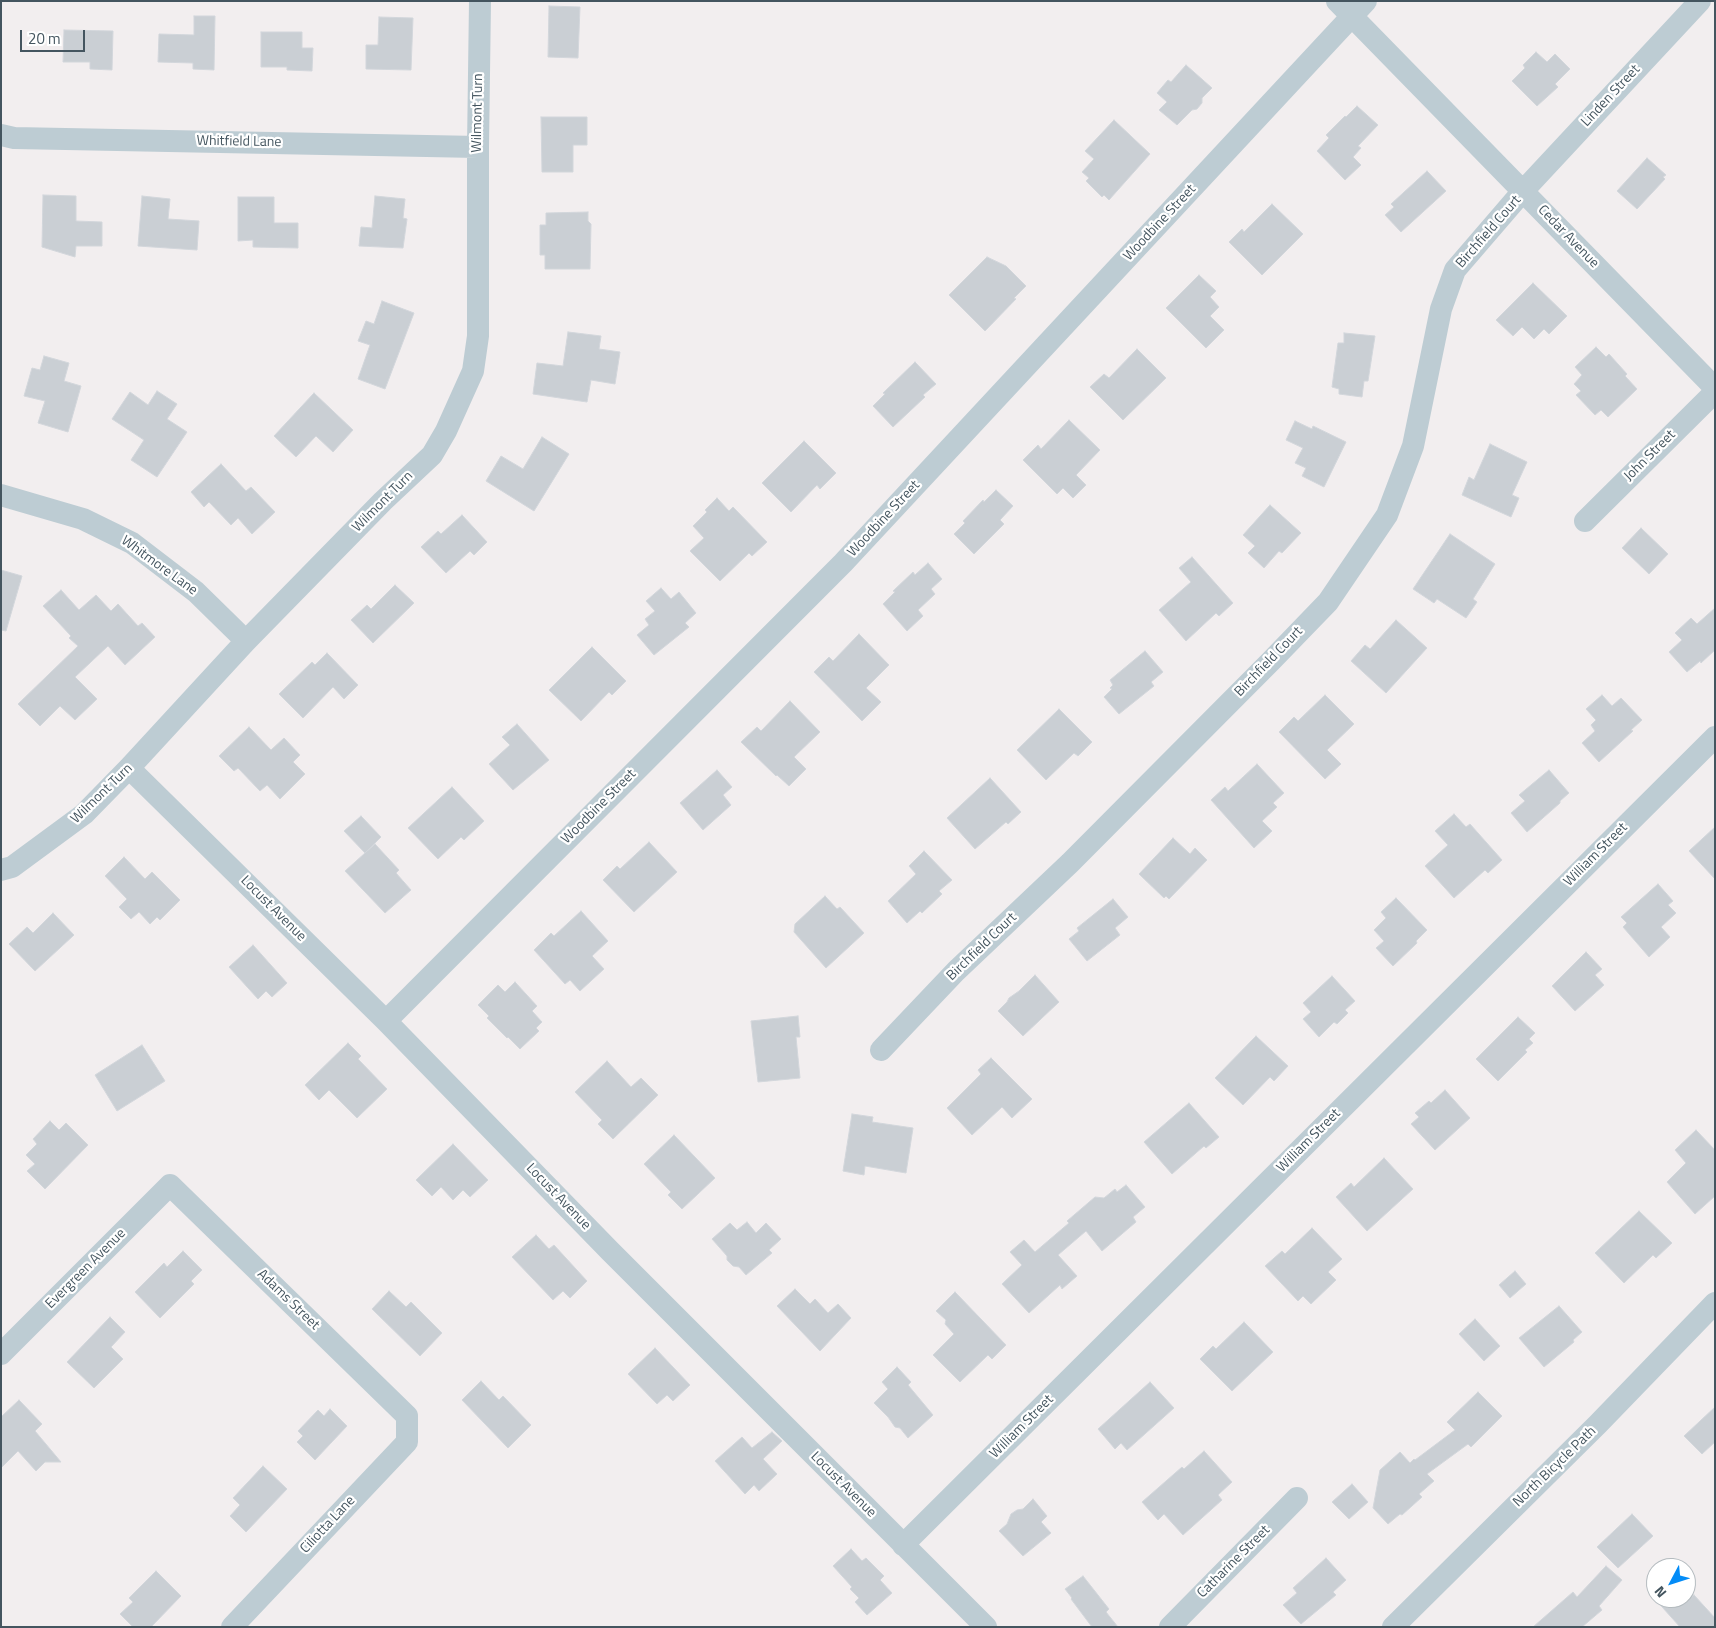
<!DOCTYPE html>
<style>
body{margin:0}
#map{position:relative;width:1716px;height:1628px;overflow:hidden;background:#f2eeef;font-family:"Titillium Web",sans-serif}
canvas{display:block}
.frame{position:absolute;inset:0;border:2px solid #44555f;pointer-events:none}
.north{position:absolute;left:1646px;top:1558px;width:50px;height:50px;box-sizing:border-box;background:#fff;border:1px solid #b4bbbf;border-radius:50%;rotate:230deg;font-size:14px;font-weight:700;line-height:20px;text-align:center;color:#44555f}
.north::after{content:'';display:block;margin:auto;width:18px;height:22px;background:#038cf7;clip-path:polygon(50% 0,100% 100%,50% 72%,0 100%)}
.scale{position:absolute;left:20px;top:30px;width:65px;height:22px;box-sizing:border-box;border:2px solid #44555f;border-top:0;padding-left:6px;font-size:15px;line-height:18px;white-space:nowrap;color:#44555f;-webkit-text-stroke:4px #fff;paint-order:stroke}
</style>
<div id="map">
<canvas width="1716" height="1628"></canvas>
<div class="frame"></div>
<div class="north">N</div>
<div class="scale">20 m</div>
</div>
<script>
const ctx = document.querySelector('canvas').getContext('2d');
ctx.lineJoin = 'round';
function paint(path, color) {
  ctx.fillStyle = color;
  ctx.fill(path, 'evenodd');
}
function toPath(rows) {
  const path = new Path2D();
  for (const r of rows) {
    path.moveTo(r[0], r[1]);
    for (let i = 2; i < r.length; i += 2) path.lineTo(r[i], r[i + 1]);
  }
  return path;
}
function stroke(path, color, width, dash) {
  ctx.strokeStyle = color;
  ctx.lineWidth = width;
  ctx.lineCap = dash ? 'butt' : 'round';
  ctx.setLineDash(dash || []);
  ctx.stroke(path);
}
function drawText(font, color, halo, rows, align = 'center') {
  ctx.font = font + ' "Titillium Web",sans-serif';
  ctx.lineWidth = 4.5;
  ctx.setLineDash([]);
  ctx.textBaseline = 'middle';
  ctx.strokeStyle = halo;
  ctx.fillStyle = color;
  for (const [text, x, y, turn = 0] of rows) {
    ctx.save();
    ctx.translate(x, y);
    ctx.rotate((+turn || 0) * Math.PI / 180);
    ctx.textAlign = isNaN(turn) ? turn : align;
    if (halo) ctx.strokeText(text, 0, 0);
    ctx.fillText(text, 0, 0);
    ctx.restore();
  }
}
const building = toPath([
 [549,6,580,7,578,58,548,57,549,6],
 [194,16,215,16,214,70,193,69,193,63,158,62,159,34,194,35,194,16],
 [379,17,413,18,411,70,366,69,366,45,378,45,379,17],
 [64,30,113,31,112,70,90,69,90,62,63,62,64,30],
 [261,32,302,32,302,48,313,48,312,71,287,70,287,67,261,67,261,32],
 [1536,52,1547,62,1555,54,1570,69,1555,84,1558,87,1537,106,1512,81,1525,68,1523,65,1536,52],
 [1186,65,1212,88,1202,98,1202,103,1197,109,1192,110,1177,125,1159,110,1167,102,1157,93,1168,80,1171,82,1186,65],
 [1357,106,1378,125,1358,146,1361,148,1353,157,1361,165,1345,180,1317,151,1329,138,1326,135,1345,116,1346,117,1357,106],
 [541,117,587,117,587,145,573,145,573,172,542,172,541,117],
 [1114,120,1150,154,1109,200,1104,195,1102,197,1086,181,1089,178,1082,172,1094,159,1085,151,1114,120],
 [1647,158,1666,175,1663,177,1665,179,1637,209,1617,191,1647,158],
 [1427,171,1446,191,1401,232,1385,215,1394,207,1391,204,1427,171],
 [43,195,76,196,76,221,102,222,102,246,76,246,75,257,42,247,43,195],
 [142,196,170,199,168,219,199,221,197,250,138,246,142,196],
 [375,196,405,199,403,218,407,219,403,248,359,246,361,227,372,228,375,196],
 [238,197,274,197,274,223,298,223,298,248,253,247,253,240,238,241,238,197],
 [1272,204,1303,234,1262,275,1229,242,1242,229,1244,232,1272,204],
 [588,212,588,221,591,224,590,269,545,269,545,255,540,255,540,225,546,225,546,213,588,212],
 [987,257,1006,266,1026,286,1014,298,1016,299,985,331,949,295,987,257],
 [1199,275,1216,291,1210,297,1219,307,1210,316,1224,330,1206,348,1166,308,1199,275],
 [1533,283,1567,316,1549,334,1544,329,1534,339,1522,327,1513,336,1496,320,1533,283],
 [382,301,414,313,385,389,358,379,370,345,358,341,366,321,374,324,382,301],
 [568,332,601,336,599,349,620,352,615,384,591,380,587,402,533,394,537,363,563,366,568,332],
 [1344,333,1375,336,1368,381,1364,381,1362,397,1339,394,1339,389,1332,387,1338,343,1344,343,1344,333],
 [1596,347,1606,357,1609,354,1627,374,1625,376,1637,389,1608,417,1601,410,1595,415,1576,395,1581,391,1574,384,1582,375,1575,367,1596,347],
 [1137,349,1166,378,1123,420,1090,387,1104,374,1109,378,1137,349],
 [44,356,69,363,64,381,81,386,68,432,38,423,45,401,24,396,32,368,40,370,44,356],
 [915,362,936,384,923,395,925,397,893,427,873,406,885,394,883,393,915,362],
 [157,391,177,404,167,419,187,432,157,477,131,460,144,440,112,419,130,392,148,405,157,391],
 [314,393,353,430,333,452,316,436,296,457,274,436,314,393],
 [1069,420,1100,450,1076,475,1086,485,1073,498,1063,488,1057,494,1023,460,1038,445,1041,449,1069,420],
 [1295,421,1312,429,1313,426,1346,442,1324,487,1302,476,1306,468,1295,463,1303,448,1286,440,1295,421],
 [542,437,569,454,534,511,486,481,501,456,523,469,542,437],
 [804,441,836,473,820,489,817,485,791,512,762,483,804,441],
 [1490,444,1527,462,1512,495,1519,498,1511,517,1462,495,1469,477,1474,480,1490,444],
 [221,464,246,491,251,487,275,512,252,534,238,518,231,525,209,502,204,507,191,492,221,464],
 [996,490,1013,506,1000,520,1004,524,974,554,954,534,965,523,963,521,983,500,984,502,996,490],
 [717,498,729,511,733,507,767,542,752,556,749,553,720,581,690,551,704,538,693,526,707,512,705,510,717,498],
 [1270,505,1301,533,1282,553,1279,551,1264,568,1248,553,1255,546,1243,535,1270,505],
 [462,515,487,542,474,555,470,551,446,573,421,547,438,531,441,534,462,515],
 [1641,528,1668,554,1649,574,1622,548,1641,528],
 [1450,534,1495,564,1473,599,1477,602,1466,618,1437,599,1434,603,1413,589,1450,534],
 [1192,557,1233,603,1219,616,1216,613,1186,641,1159,610,1191,582,1179,568,1192,557],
 [928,563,942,579,931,589,935,594,918,610,923,616,907,631,883,604,895,592,893,591,913,572,915,575,928,563],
 [1,570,22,576,6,631,1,630,1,570],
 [395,585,414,603,373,643,351,620,367,605,371,609,395,585],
 [661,588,671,599,679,592,696,613,685,623,689,627,654,655,637,635,649,625,645,619,655,611,646,601,661,588],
 [61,590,79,610,96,595,111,611,118,604,138,626,142,623,155,637,125,665,108,646,75,677,97,699,75,720,60,706,40,726,18,704,78,646,69,638,71,636,43,606,61,590],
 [1715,608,1715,650,1701,663,1700,661,1687,672,1669,652,1682,640,1675,633,1691,618,1697,624,1715,608],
 [1396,620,1427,648,1386,693,1351,661,1365,645,1370,649,1396,620],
 [859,634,889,665,866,688,881,702,862,721,814,672,829,657,833,661,859,634],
 [592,647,626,681,612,695,609,692,581,721,549,690,592,647],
 [1145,651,1163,672,1151,682,1154,686,1119,714,1104,697,1112,689,1110,688,1113,685,1110,680,1145,651],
 [327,653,358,685,344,699,333,687,303,718,279,694,312,662,315,665,327,653],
 [1325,695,1354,724,1327,750,1341,764,1325,779,1279,732,1294,717,1298,721,1325,695],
 [1602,695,1612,706,1621,698,1642,720,1631,730,1633,731,1599,762,1582,743,1595,731,1591,725,1596,720,1586,709,1602,695],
 [790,701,820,732,794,757,806,769,789,786,777,775,776,776,741,742,757,727,761,731,790,701],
 [1059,709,1092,742,1078,756,1074,753,1046,780,1017,750,1059,709],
 [517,724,549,760,513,790,489,764,510,745,502,737,517,724],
 [249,727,271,750,284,738,300,755,293,762,305,774,280,799,267,785,260,791,238,768,234,771,219,756,249,727],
 [1257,764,1284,793,1273,803,1277,807,1262,821,1272,831,1254,848,1211,800,1225,787,1228,791,1257,764],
 [717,770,732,787,723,795,731,805,703,830,680,803,717,770],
 [1549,770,1569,793,1560,801,1560,803,1527,832,1511,813,1525,801,1519,795,1549,770],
 [990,778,1021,812,1008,824,1006,822,975,849,947,818,990,778],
 [452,787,484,821,464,840,461,837,438,859,408,828,452,787],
 [1454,814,1466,827,1470,824,1502,860,1488,873,1485,870,1454,898,1425,866,1448,845,1435,831,1454,814],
 [361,816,381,837,365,853,344,831,361,816],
 [1715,827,1715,879,1689,851,1715,827],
 [1173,838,1190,854,1195,848,1207,860,1169,899,1166,896,1164,898,1139,874,1173,838],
 [649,842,677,872,634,912,603,880,617,866,620,869,649,842],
 [375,844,399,870,396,873,411,890,385,913,345,871,375,844],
 [924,851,952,880,939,891,942,894,922,913,920,911,907,923,888,901,916,874,909,866,924,851],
 [124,857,145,879,152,872,180,900,160,920,157,917,150,924,139,912,131,919,119,907,127,899,105,876,124,857],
 [1658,884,1673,901,1668,905,1676,913,1661,927,1670,937,1649,957,1623,927,1627,923,1621,917,1658,884],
 [825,896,837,909,840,907,864,933,826,968,794,932,795,924,825,896],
 [1396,898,1427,930,1416,941,1417,943,1393,966,1376,948,1384,941,1374,930,1386,918,1381,912,1396,898],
 [1113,899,1128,917,1115,928,1120,935,1087,961,1069,939,1079,931,1077,928,1113,899],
 [581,911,608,941,592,956,604,969,580,991,570,980,565,984,534,950,551,933,554,936,581,911],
 [53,913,74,935,35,971,9,944,27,927,33,933,53,913],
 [253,945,287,983,272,997,266,991,258,999,229,967,253,945],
 [1586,952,1602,969,1595,975,1604,985,1575,1011,1552,986,1586,952],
 [1035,975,1059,1002,1023,1036,998,1011,1007,1002,1009,998,1019,991,1035,975],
 [1332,976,1355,1001,1345,1010,1348,1013,1337,1024,1334,1022,1319,1037,1303,1019,1311,1012,1303,1003,1332,976],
 [515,982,537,1006,532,1011,542,1022,536,1028,539,1031,520,1049,508,1037,507,1038,487,1018,489,1016,478,1005,498,985,505,992,515,982],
 [798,1016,800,1037,796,1037,800,1078,758,1082,751,1021,798,1016],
 [1518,1017,1535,1033,1529,1039,1533,1043,1525,1050,1527,1052,1498,1081,1476,1059,1518,1017],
 [1256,1036,1288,1066,1274,1081,1270,1077,1243,1105,1215,1078,1256,1036],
 [348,1043,361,1056,358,1059,387,1089,357,1118,329,1090,319,1100,305,1085,348,1043],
 [142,1045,165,1081,117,1111,95,1075,142,1045],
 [991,1058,1032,1099,1012,1118,1002,1107,972,1135,947,1108,981,1074,978,1070,991,1058],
 [607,1061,631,1087,641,1078,658,1095,613,1139,598,1124,602,1120,575,1092,607,1061],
 [1445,1090,1470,1118,1435,1150,1411,1124,1419,1117,1415,1113,1429,1101,1431,1103,1445,1090],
 [1189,1103,1219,1137,1206,1148,1204,1146,1172,1174,1144,1142,1189,1103],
 [852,1114,873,1117,872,1122,913,1128,906,1173,865,1166,864,1175,843,1171,852,1114],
 [50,1121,59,1130,66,1123,88,1145,45,1189,27,1171,35,1164,26,1155,37,1144,33,1139,50,1121],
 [1696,1130,1715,1150,1715,1196,1695,1214,1667,1182,1686,1163,1675,1150,1696,1130],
 [674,1135,715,1178,682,1209,668,1195,671,1192,644,1164,674,1135],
 [453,1144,488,1180,470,1197,463,1190,453,1200,441,1187,432,1196,416,1180,453,1144],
 [1384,1158,1413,1189,1367,1231,1336,1197,1351,1183,1354,1187,1384,1158],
 [1126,1185,1145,1207,1133,1217,1136,1222,1102,1251,1086,1231,1058,1255,1077,1276,1062,1289,1060,1285,1029,1313,1002,1284,1022,1265,1010,1252,1024,1240,1035,1252,1069,1223,1067,1221,1095,1197,1104,1198,1115,1189,1117,1192,1126,1185],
 [1639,1211,1672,1243,1656,1258,1653,1255,1624,1283,1595,1253,1639,1211],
 [747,1222,756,1233,766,1223,781,1239,769,1250,772,1253,746,1275,739,1267,733,1266,727,1260,727,1256,712,1239,730,1223,737,1230,747,1222],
 [1312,1228,1342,1259,1328,1272,1336,1280,1311,1304,1303,1296,1298,1301,1265,1266,1282,1251,1285,1254,1312,1228],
 [536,1235,549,1249,554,1245,587,1281,570,1298,563,1291,553,1300,512,1257,536,1235],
 [183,1251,202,1270,191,1281,194,1284,160,1318,135,1292,164,1263,167,1267,183,1251],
 [1515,1271,1526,1284,1510,1298,1499,1285,1515,1271],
 [795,1289,810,1304,815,1299,828,1313,838,1304,851,1318,820,1351,777,1306,795,1289],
 [389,1291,406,1307,411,1302,442,1333,420,1356,372,1309,389,1291],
 [955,1292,1006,1345,992,1359,988,1355,960,1382,933,1355,954,1334,945,1324,946,1320,936,1311,955,1292],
 [1559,1306,1582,1332,1573,1340,1574,1342,1544,1367,1519,1338,1559,1306],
 [110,1317,125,1332,111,1347,123,1359,94,1388,67,1362,110,1317],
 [1475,1319,1500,1346,1484,1361,1459,1334,1475,1319],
 [1244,1322,1273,1352,1232,1391,1200,1359,1213,1346,1216,1349,1244,1322],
 [655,1348,690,1385,673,1401,667,1395,657,1404,628,1374,655,1348],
 [897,1367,911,1382,908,1385,933,1415,908,1438,900,1428,895,1427,888,1417,874,1403,888,1389,882,1382,897,1367],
 [481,1381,499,1400,503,1396,531,1425,508,1448,462,1400,481,1381],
 [1150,1382,1174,1408,1127,1450,1121,1443,1115,1449,1098,1429,1150,1382],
 [1478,1392,1502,1416,1471,1447,1468,1444,1427,1474,1434,1481,1419,1494,1422,1497,1402,1515,1400,1514,1388,1524,1373,1508,1380,1470,1400,1452,1410,1463,1414,1459,1415,1460,1455,1430,1447,1422,1478,1392],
 [19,1400,42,1424,35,1431,61,1462,45,1462,36,1471,18,1451,1,1468,1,1417,19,1400],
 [1715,1407,1715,1442,1702,1454,1684,1436,1715,1407],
 [330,1409,347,1426,315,1460,297,1442,303,1436,298,1431,318,1410,324,1416,330,1409],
 [772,1432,782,1441,763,1459,777,1474,759,1491,754,1485,745,1494,715,1461,742,1437,752,1448,772,1432],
 [1204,1451,1232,1482,1218,1495,1222,1500,1183,1535,1164,1514,1158,1520,1142,1502,1182,1467,1184,1469,1204,1451],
 [263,1466,287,1489,246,1532,230,1516,240,1505,233,1498,263,1466],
 [1352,1484,1368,1502,1349,1519,1332,1502,1352,1484],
 [1033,1499,1047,1516,1041,1522,1051,1533,1023,1556,999,1531,1007,1524,1011,1514,1017,1510,1023,1509,1033,1499],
 [1632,1514,1653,1536,1618,1568,1597,1547,1632,1514],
 [851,1549,862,1561,866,1558,884,1576,880,1580,892,1593,867,1615,855,1602,859,1598,850,1589,852,1587,833,1566,851,1549],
 [1326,1558,1346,1580,1333,1592,1336,1595,1301,1624,1283,1605,1297,1593,1293,1588,1326,1558],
 [1606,1566,1622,1580,1599,1606,1602,1610,1582,1627,1533,1627,1573,1592,1577,1597,1606,1566],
 [156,1571,181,1596,151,1627,133,1627,120,1614,133,1602,129,1598,156,1571],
 [1083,1576,1109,1609,1106,1612,1118,1627,1092,1627,1071,1599,1072,1598,1065,1589,1083,1576],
 [1694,1595,1715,1618,1715,1627,1680,1627,1654,1598,1690,1598,1694,1595]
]);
const minor = toPath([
 [1337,1,1715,388],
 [1,135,14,138,478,147],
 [1,495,83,519,132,543,196,592,246,641],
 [1585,521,1715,392],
 [129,768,386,1021,611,1252,986,1627],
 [1,870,12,867,84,814,129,768,246,641,383,501,432,455,446,431,473,371,478,336,478,147,480,1],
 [386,1021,843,563,1366,1],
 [881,1050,956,971,1070,863,1271,661,1328,602,1387,515,1413,446,1441,309,1455,270,1523,191,1700,1],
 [1,1354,170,1185,407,1416,407,1442,232,1627],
 [903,1545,1715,737],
 [1170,1627,1297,1498],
 [1393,1627,1598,1424,1715,1303]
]);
const streetNames = [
 ["Linden Street",1611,96,-47],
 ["Wilmont Turn",478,113,-89],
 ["Whitfield Lane",239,142,1],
 ["Woodbine Street",1160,223,-47],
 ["Birchfield Court",1489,232,-49],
 ["Cedar Avenue",1568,237,46],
 ["John Street",1650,456,-45],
 ["Wilmont Turn",383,502,-45],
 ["Woodbine Street",884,519,-47],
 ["Whitmore Lane",159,566,36],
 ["Birchfield Court",1269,662,-46],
 ["Wilmont Turn",102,794,-44],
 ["Woodbine Street",599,807,-45],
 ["William Street",1596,855,-45],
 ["Locust Avenue",273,909,45],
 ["Birchfield Court",982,947,-44],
 ["William Street",1309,1141,-45],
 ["Locust Avenue",558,1197,46],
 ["Evergreen Avenue",86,1269,-45],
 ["Adams Street",288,1300,44],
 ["William Street",1022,1427,-45],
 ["North Bicycle Path",1555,1467,-44],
 ["Locust Avenue",843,1485,45],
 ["Ciliotta Lane",328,1525,-47],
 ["Catharine Street",1234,1562,-45]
];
paint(building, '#cacfd4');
stroke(building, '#d2d6db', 1);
stroke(minor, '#bdccd3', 22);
drawText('14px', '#44555f', '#fff', streetNames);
</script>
